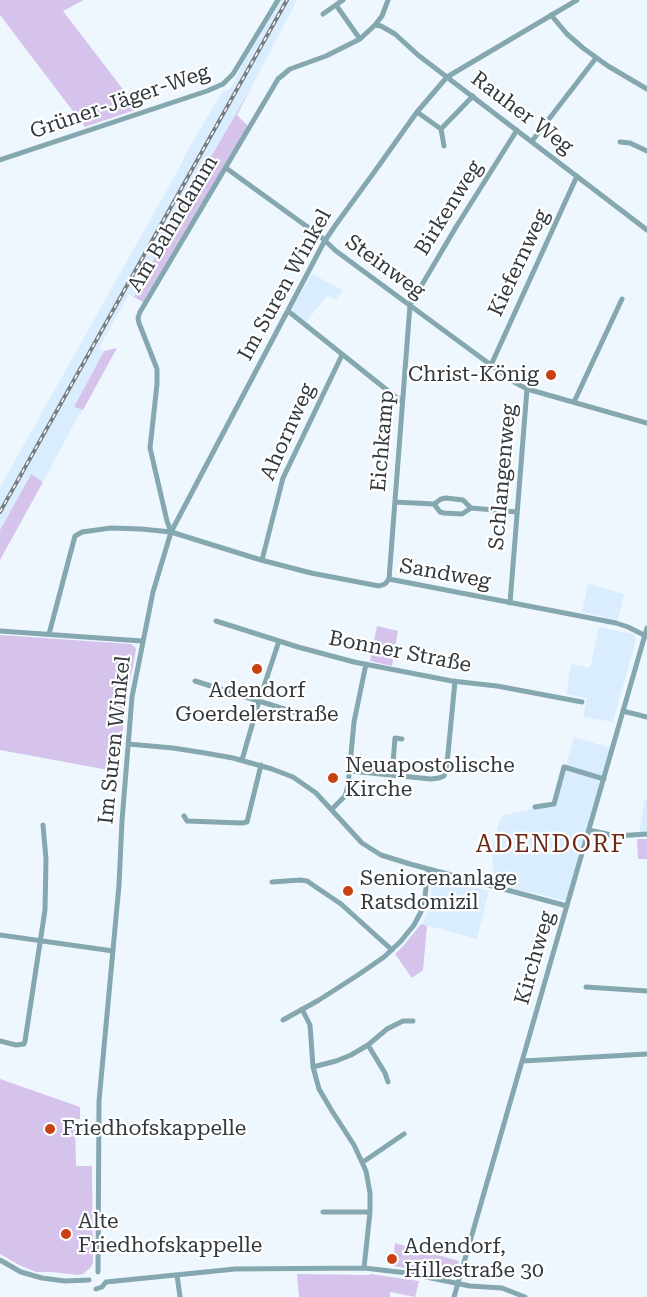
<!DOCTYPE html>
<meta charset="utf-8">
<style>
body{margin:0}
canvas{display:block;background:#eff7fe}
</style>
<canvas width="647" height="1297"></canvas>
<script>
const ctx = document.querySelector('canvas').getContext('2d');
ctx.lineJoin = 'round';
function paint(path, color) {
  ctx.fillStyle = color;
  ctx.fill(path, 'evenodd');
}
function toPath(rows) {
  const path = new Path2D();
  for (const r of rows) {
    path.moveTo(r[0], r[1]);
    for (let i = 2; i < r.length; i += 2) path.lineTo(r[i], r[i + 1]);
  }
  return path;
}
function stroke(path, color, width, dash) {
  ctx.strokeStyle = color;
  ctx.lineWidth = width;
  ctx.lineCap = dash ? 'butt' : 'round';
  ctx.setLineDash(dash || []);
  ctx.stroke(path);
}
function drawText(font, color, halo, rows, align = 'center') {
  ctx.font = font + ' "Roboto Serif",serif';
  ctx.lineWidth = 4.5;
  ctx.setLineDash([]);
  ctx.textBaseline = 'middle';
  ctx.strokeStyle = halo;
  ctx.fillStyle = color;
  for (const [text, x, y, turn = 0] of rows) {
    ctx.save();
    ctx.translate(x, y);
    ctx.rotate((+turn || 0) * Math.PI / 180);
    ctx.textAlign = isNaN(turn) ? turn : align;
    if (halo) ctx.strokeText(text, 0, 0);
    ctx.fillText(text, 0, 0);
    ctx.restore();
  }
}
const built = toPath([
 [281,0,297,0,252,86,179,212,134,297,129,294,99,348,104,351,74,407,83,410,75,422,43,482,30,475,0,530,0,487,182,163,185,155,222,92,230,89,246,58],
 [312,274,343,290,336,300,327,296,306,322,294,313,293,307],
 [588,584,624,594,618,620,582,612],
 [599,627,634,634,636,639,613,722,583,717,587,698,566,694,571,664,590,668],
 [574,737,611,748,567,901,495,884,492,857,494,842,499,822,503,815,555,805],
 [645,799,647,799,647,832,639,832],
 [440,876,443,879,489,891,477,939,421,924,427,915,430,904,432,881,435,878]
]);
const green = toPath([
 [0,0,84,0,63,11,138,109,85,127,0,15],
 [252,86,237,115,248,126,143,302,134,297,179,212],
 [117,348,83,410,74,407,104,351],
 [31,474,43,482,0,560,0,530],
 [377,626,398,631,392,666,370,661],
 [0,635,131,644,135,647,136,650,123,717,123,737,118,758,119,772,0,750],
 [637,839,647,839,647,859,638,859],
 [421,924,427,926,423,970,412,978,395,954,404,945],
 [0,1079,80,1107,80,1119,75,1119,76,1166,92,1166,92,1171,93,1263,90,1268,83,1274,77,1275,51,1272,36,1272,21,1266,0,1254],
 [395,1243,459,1261,455,1274,451,1276,393,1266],
 [297,1274,369,1275,371,1274,419,1281,415,1297,390,1292,390,1297,299,1297]
]);
const minor = toPath([
 [336,5,360,39],
 [323,14,343,0],
 [551,15,567,34,583,48,608,66,647,89],
 [375,25,381,26,395,34,418,55,647,230],
 [417,112,441,129,444,146],
 [441,129,473,96],
 [532,141,596,58],
 [620,142,630,143,647,151],
 [0,160,207,91,223,84,233,74,278,0],
 [226,168,320,236,336,251,514,382,527,389,647,423],
 [288,311,402,402],
 [491,365,577,176],
 [574,402,622,299],
 [395,502,434,504,441,499,446,498,463,500,471,508,517,512],
 [434,504,440,512,444,513,462,514,471,508],
 [171,532,167,521,150,448,157,384,157,369,139,323,138,318,140,312,278,79,290,69,326,56,360,39,375,25,382,16,388,0],
 [262,560,283,478,342,355],
 [389,579,410,305,456,227,517,130],
 [510,603,527,389],
 [216,621,298,647,354,662,452,681,497,686,582,702],
 [0,631,142,641],
 [49,634,75,536,82,532,111,528,141,529,171,532,261,560,311,573,379,586,385,584,389,579,616,623,628,627,646,636],
 [195,681,297,713],
 [623,711,647,717],
 [128,744,173,748,205,753,233,758,272,769,293,777,316,793,362,843,381,855,410,864,567,906],
 [242,760,259,701,279,641],
 [350,771,431,779,439,778,444,776,447,764,455,681],
 [392,775,395,738,402,739],
 [535,807,554,804,564,767,604,779],
 [332,809,345,796,348,786,354,722,366,664],
 [184,816,187,821,242,823,247,822,261,765],
 [589,830,616,836,647,834],
 [272,882,300,880,307,881,341,904,392,950],
 [0,935,113,951],
 [586,987,647,991],
 [302,1009,310,1025,313,1067,319,1089,332,1111,354,1145,366,1171,370,1193,370,1212,364,1268],
 [283,1020,319,1000,358,975,384,957,401,941,414,925,424,906,428,869],
 [0,1041,16,1045,24,1044,25,1041,45,910,46,859,43,825],
 [368,1045,385,1073,388,1082],
 [523,1061,647,1054],
 [313,1067,336,1061,351,1055,368,1045,387,1029,403,1021,413,1021],
 [363,1162,404,1134],
 [323,1212,370,1212],
 [0,1260,21,1272,42,1278,65,1281,89,1280],
 [98,1272,99,1101,119,885,122,821,132,697,153,592,171,532,324,242,337,223,375,171,417,112,447,77,577,0],
 [177,1275,180,1297],
 [96,1289,102,1287,106,1282,235,1269,364,1268,407,1273,470,1286,502,1288,525,1297],
 [454,1297,647,628]
]);
const rail = toPath([
 [0,512,287,0]
]);
const markers = [
 [551,375,6,"#c94112"],
 [257,669,6,"#c94112"],
 [333,778,6,"#c94112"],
 [348,891,6,"#c94112"],
 [50,1129,6,"#c94112"],
 [66,1234,6,"#c94112"],
 [392,1259,6,"#c94112"]
];
const streetNames = [
 ["Grüner-Jäger-Weg",120,102,-19],
 ["Rauher Weg",522,113,37],
 ["Birkenweg",449,208,-58],
 ["Am Bahndamm",173,224,-59],
 ["Kiefernweg",519,263,-65],
 ["Steinweg",385,267,36],
 ["Im Suren Winkel",285,285,-61],
 ["Ahornweg",288,432,-66],
 ["Eichkamp",383,441,-85],
 ["Schlangenweg",503,477,-85],
 ["Sandweg",445,574,10],
 ["Bonner Straße",400,652,11],
 ["Im Suren Winkel",115,740,-84],
 ["Kirchweg",535,958,-74]
];
const poiNames = [
 ["Christ-König",539,375,"right"],
 ["Adendorf",257,691,"center"],
 ["Goerdelerstraße",257,715,"center"],
 ["Neuapostolische",345,766],
 ["Kirche",345,790],
 ["Seniorenanlage",360,879],
 ["Ratsdomizil",360,903],
 ["Friedhofskappelle",62,1129],
 ["Alte",78,1222],
 ["Friedhofskappelle",78,1246],
 ["Adendorf,",404,1247],
 ["Hillestraße 30",404,1271]
];
const quarterNames = [
 ["ADENDORF",551,845]
];
paint(built, '#daedff');
paint(green, '#d5c3ec');
stroke(minor, '#85a7af', 5);
stroke(rail, '#777e83', 4);
stroke(rail, '#fff', 1.5, [4.5]);
for (const [x, y, r, color] of markers) {
  const dot = new Path2D();
  dot.arc(x, y, r, 0, 2 * Math.PI);
  ctx.fillStyle = color;
  ctx.fill(dot);
  stroke(dot, '#fff', 2);
}
drawText('21px', '#32383c', '#fff', streetNames);
drawText('21px', '#32383c', '#fff', poiNames, 'left');
ctx.letterSpacing = '1.5px';
drawText('24px', '#6c2a16', '#fff', quarterNames);
ctx.letterSpacing = '0px';
</script>
